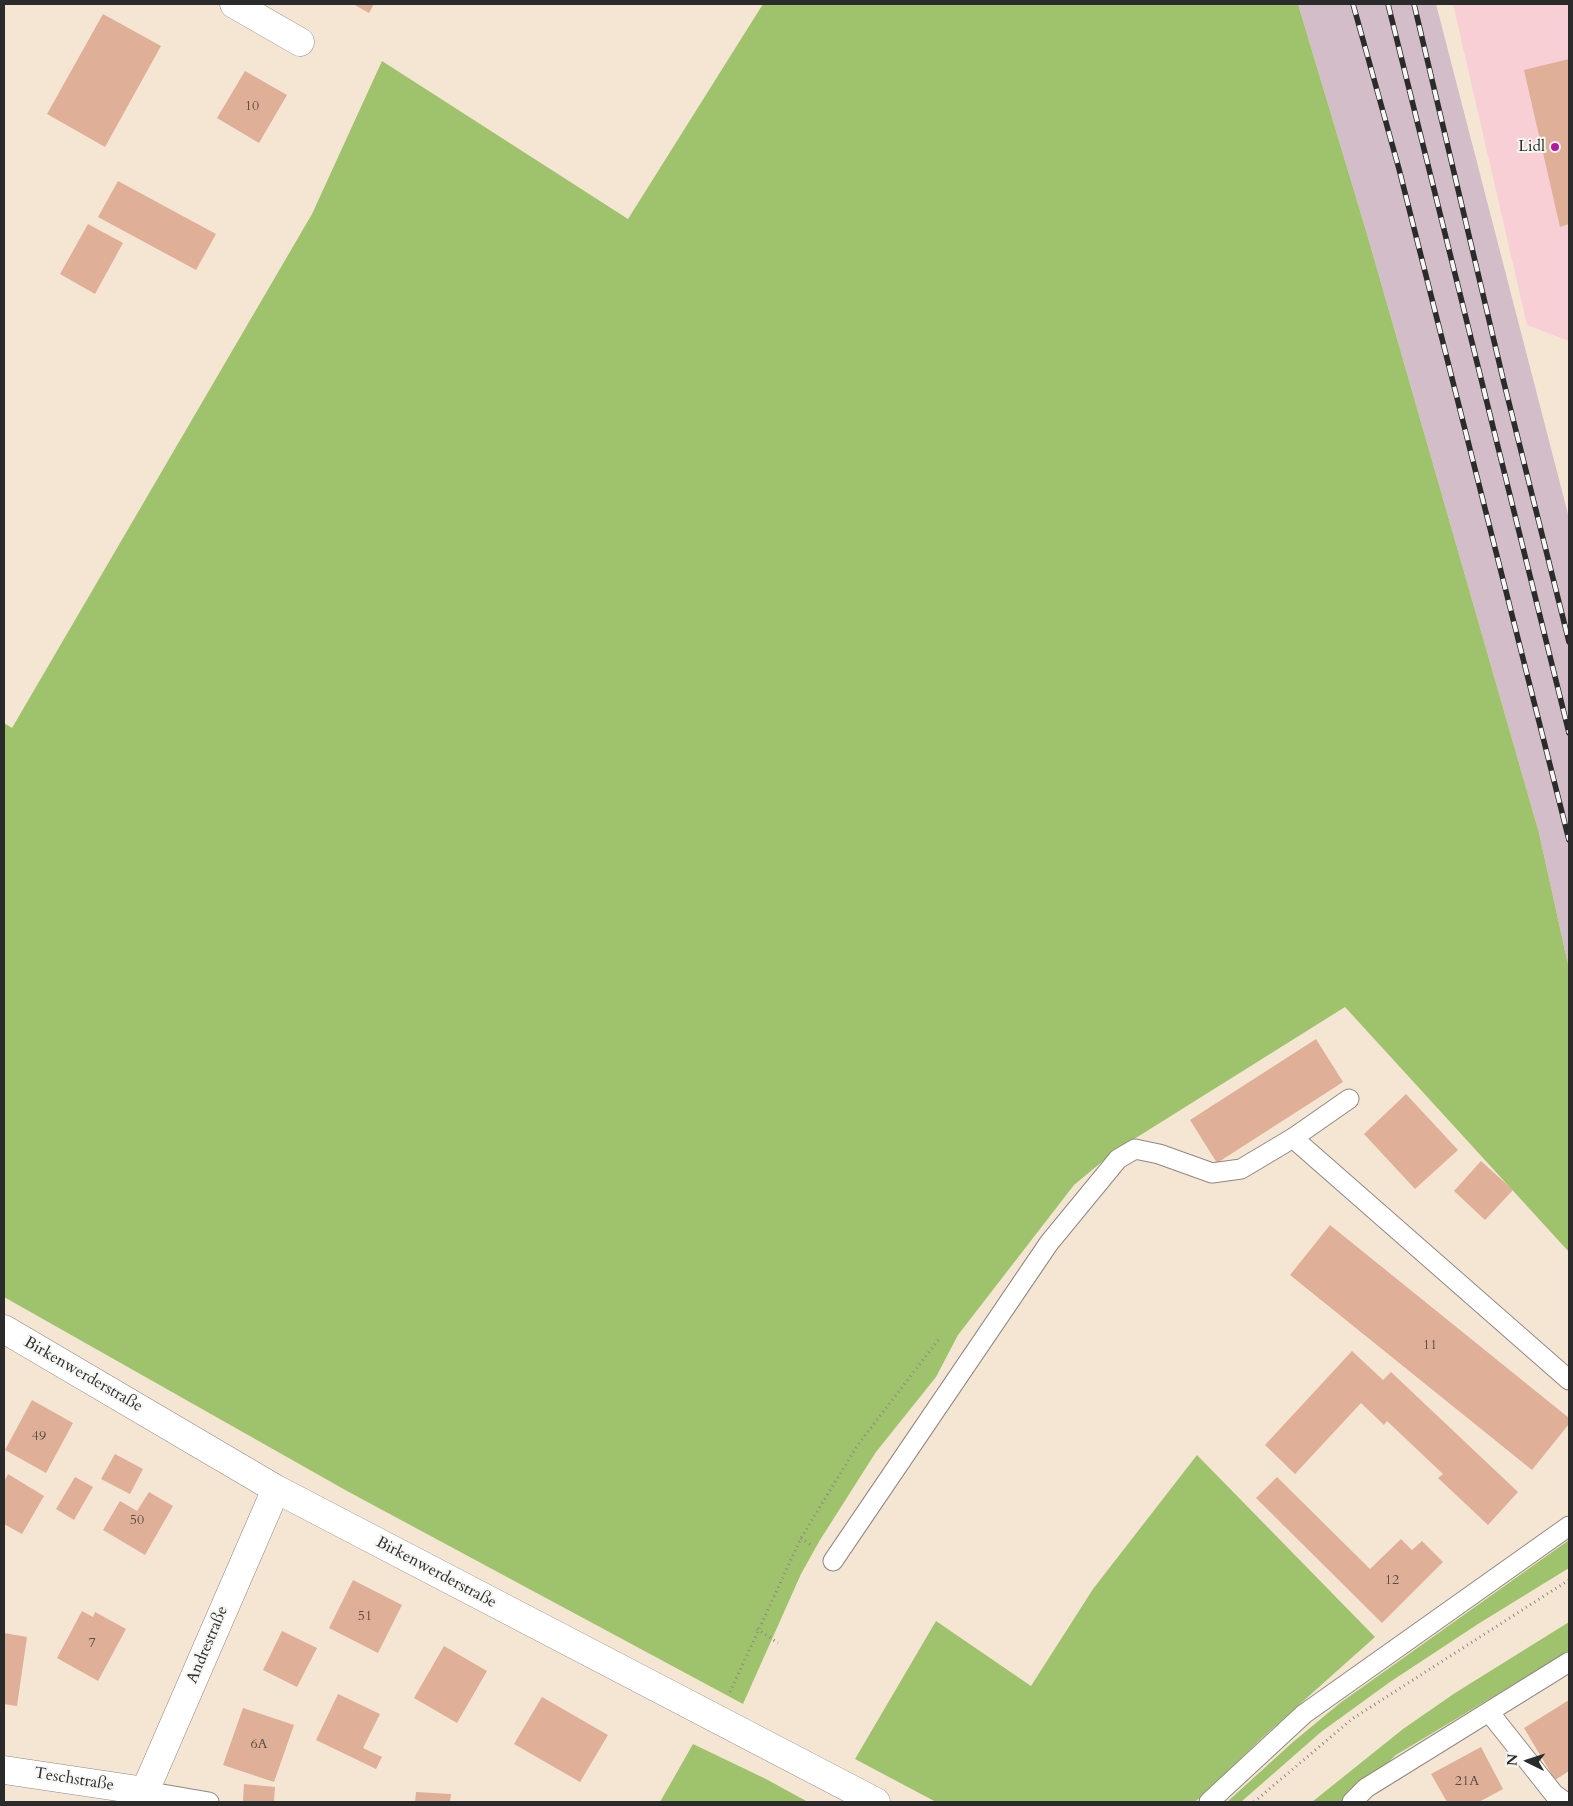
<!DOCTYPE html>
<meta charset="utf-8">
<style>
body{margin:0}
#map{position:relative;width:1573px;height:1806px;overflow:hidden;background:#f5e6d4;font-family:Cardo,serif}
canvas{display:block}
.frame{position:absolute;inset:0;border:5px solid #2b2b2b;pointer-events:none}
.north{position:absolute;left:1503px;top:1736px;width:50px;height:50px;-webkit-text-stroke:4px #f6f6f2;paint-order:stroke;rotate:274deg;font-size:14px;font-weight:700;line-height:20px;text-align:center;color:#2b2b2b}
.north::after{content:'';display:block;margin:auto;width:18px;height:22px;background:#2b2b2b;clip-path:polygon(50% 0,100% 100%,50% 72%,0 100%)}
</style>
<div id="map">
<canvas width="1573" height="1806"></canvas>
<div class="frame"></div>
<div class="north">N</div>
</div>
<script>
const ctx = document.querySelector('canvas').getContext('2d');
ctx.lineJoin = 'round';
function paint(path, color) {
  ctx.fillStyle = color;
  ctx.fill(path, 'evenodd');
}
function toPath(rows) {
  const path = new Path2D();
  for (const r of rows) {
    path.moveTo(r[0], r[1]);
    for (let i = 2; i < r.length; i += 2) path.lineTo(r[i], r[i + 1]);
  }
  return path;
}
function stroke(path, color, width, dash) {
  ctx.strokeStyle = color;
  ctx.lineWidth = width;
  ctx.lineCap = dash ? 'butt' : 'round';
  ctx.setLineDash(dash || []);
  ctx.stroke(path);
}
function drawText(font, color, halo, rows, align = 'center') {
  ctx.font = font + ' Cardo,serif';
  ctx.lineWidth = 4;
  ctx.setLineDash([]);
  ctx.textBaseline = 'middle';
  ctx.strokeStyle = halo;
  ctx.fillStyle = color;
  for (const [text, x, y, turn = 0] of rows) {
    ctx.save();
    ctx.translate(x, y);
    ctx.rotate((+turn || 0) * Math.PI / 180);
    ctx.textAlign = isNaN(turn) ? turn : align;
    if (halo) ctx.strokeText(text, 0, 0);
    ctx.fillText(text, 0, 0);
    ctx.restore();
  }
}
const built = toPath([
 [1453,4,1569,4,1569,341,1527,325]
]);
const industrial = toPath([
 [1298,4,1436,4,1569,518,1569,969,1539,833,1367,234]
]);
const green = toPath([
 [763,4,1298,4,1367,234,1539,833,1569,969,1569,1252,1345,1007,1115,1151,1074,1185,958,1335,936,1377,876,1452,820,1540,801,1574,743,1704,347,1491,4,1297,4,723,12,728,312,214,382,61,628,219],
 [1197,1455,1375,1637,1263,1737,1195,1802,936,1802,855,1759,936,1621,1031,1686,1093,1589],
 [1569,1540,1569,1568,1478,1624,1390,1682,1321,1732,1241,1802,1227,1802,1293,1742,1340,1703],
 [1569,1622,1569,1651,1396,1755,1345,1802,1312,1802,1403,1729,1455,1693],
 [693,1744,766,1779,808,1802,660,1802]
]);
const building = toPath([
 [353,4,374,4,369,13],
 [103,14,161,46,105,147,47,114],
 [1569,59,1569,224,1560,227,1524,70],
 [245,71,287,95,259,143,217,118],
 [118,181,216,234,196,270,98,217],
 [88,224,123,243,95,294,60,274],
 [1316,1039,1343,1082,1217,1163,1190,1120],
 [1406,1094,1458,1150,1415,1189,1364,1134],
 [1481,1161,1513,1190,1485,1220,1454,1191],
 [1330,1225,1569,1418,1569,1424,1532,1470,1290,1275],
 [1352,1351,1383,1380,1391,1372,1518,1492,1488,1525,1438,1478,1443,1474,1387,1421,1384,1425,1361,1403,1295,1474,1265,1445],
 [32,1400,73,1423,46,1473,5,1450],
 [115,1454,143,1469,130,1494,101,1479],
 [8,1474,44,1496,22,1534,4,1524,4,1482],
 [75,1477,93,1487,74,1520,56,1509],
 [1277,1477,1370,1569,1401,1539,1412,1550,1422,1541,1443,1562,1382,1623,1256,1498],
 [149,1492,173,1506,145,1555,103,1530,120,1501,137,1511],
 [353,1580,402,1605,378,1653,329,1628],
 [82,1611,93,1617,95,1612,126,1629,98,1681,57,1658],
 [282,1631,317,1648,297,1687,263,1670],
 [4,1633,27,1637,17,1706,4,1704],
 [444,1646,487,1671,457,1723,414,1698],
 [338,1694,380,1714,363,1748,382,1757,376,1769,316,1740],
 [542,1697,608,1735,580,1782,514,1744],
 [1569,1700,1569,1771,1555,1780,1524,1728],
 [243,1708,294,1725,274,1782,223,1765],
 [1481,1747,1503,1789,1479,1802,1447,1802,1431,1774],
 [244,1784,275,1787,274,1802,243,1801],
 [416,1792,451,1794,450,1802,415,1802]
]);
const path = toPath([
 [801,1538,812,1546],
 [757,1629,778,1643],
 [730,1692,801,1538,857,1446,939,1339],
 [1254,1802,1352,1719,1569,1580]
]);
const service = toPath([
 [1293,1138,1569,1380],
 [833,1561,1049,1243,1118,1159,1135,1149,1159,1154,1212,1173,1241,1169,1293,1138,1349,1099],
 [1489,1712,1554,1794,1565,1802],
 [145,1791,209,1802],
 [1209,1802,1304,1714,1569,1526],
 [1352,1802,1366,1788,1569,1662]
]);
const minor = toPath([
 [234,4,300,42],
 [4,1329,276,1489,876,1802],
 [4,1770,145,1791],
 [143,1802,145,1791,276,1489]
]);
const rail = toPath([
 [1353,4,1399,169,1569,840],
 [1388,4,1569,733],
 [1414,4,1504,383,1569,642]
]);
const markers = [
 [1555,147,5,"#b5179e"]
];
const numberNames = [
 ["10",252,107],
 ["11",1430,1346],
 ["49",39,1437],
 ["50",137,1521],
 ["12",1392,1581],
 ["51",365,1617],
 ["7",92,1644],
 ["6A",259,1745],
 ["21A",1467,1782]
];
const poiNames = [
 ["Lidl",1545,147]
];
const streetNames = [
 ["Birkenwerderstraße",83,1375,30],
 ["Birkenwerderstraße",436,1573,28],
 ["Andrestraße",208,1645,-67],
 ["Teschstraße",74,1780,9]
];
paint(built, '#f7cfd4');
paint(industrial, '#d2bdc8');
paint(green, '#9fc36d');
paint(building, '#dfaf97');
stroke(service, '#908880', 21);
stroke(minor, '#908880', 29);
stroke(path, '#908880', 3, [1, 4]);
stroke(service, '#fff', 19);
stroke(minor, '#fff', 28);
stroke(rail, '#2b2b2b', 5.5);
stroke(rail, '#f6f6f2', 4, [11]);
for (const [x, y, r, color] of markers) {
  const dot = new Path2D();
  dot.arc(x, y, r, 0, 2 * Math.PI);
  ctx.fillStyle = color;
  ctx.fill(dot);
  stroke(dot, '#f6f6f2', 2);
}
drawText('14px', '#584c46', null, numberNames);
drawText('16px', '#2b2b2b', '#f6f6f2', poiNames, 'right');
drawText('16px', '#2b2b2b', '#f6f6f2', streetNames);
</script>
